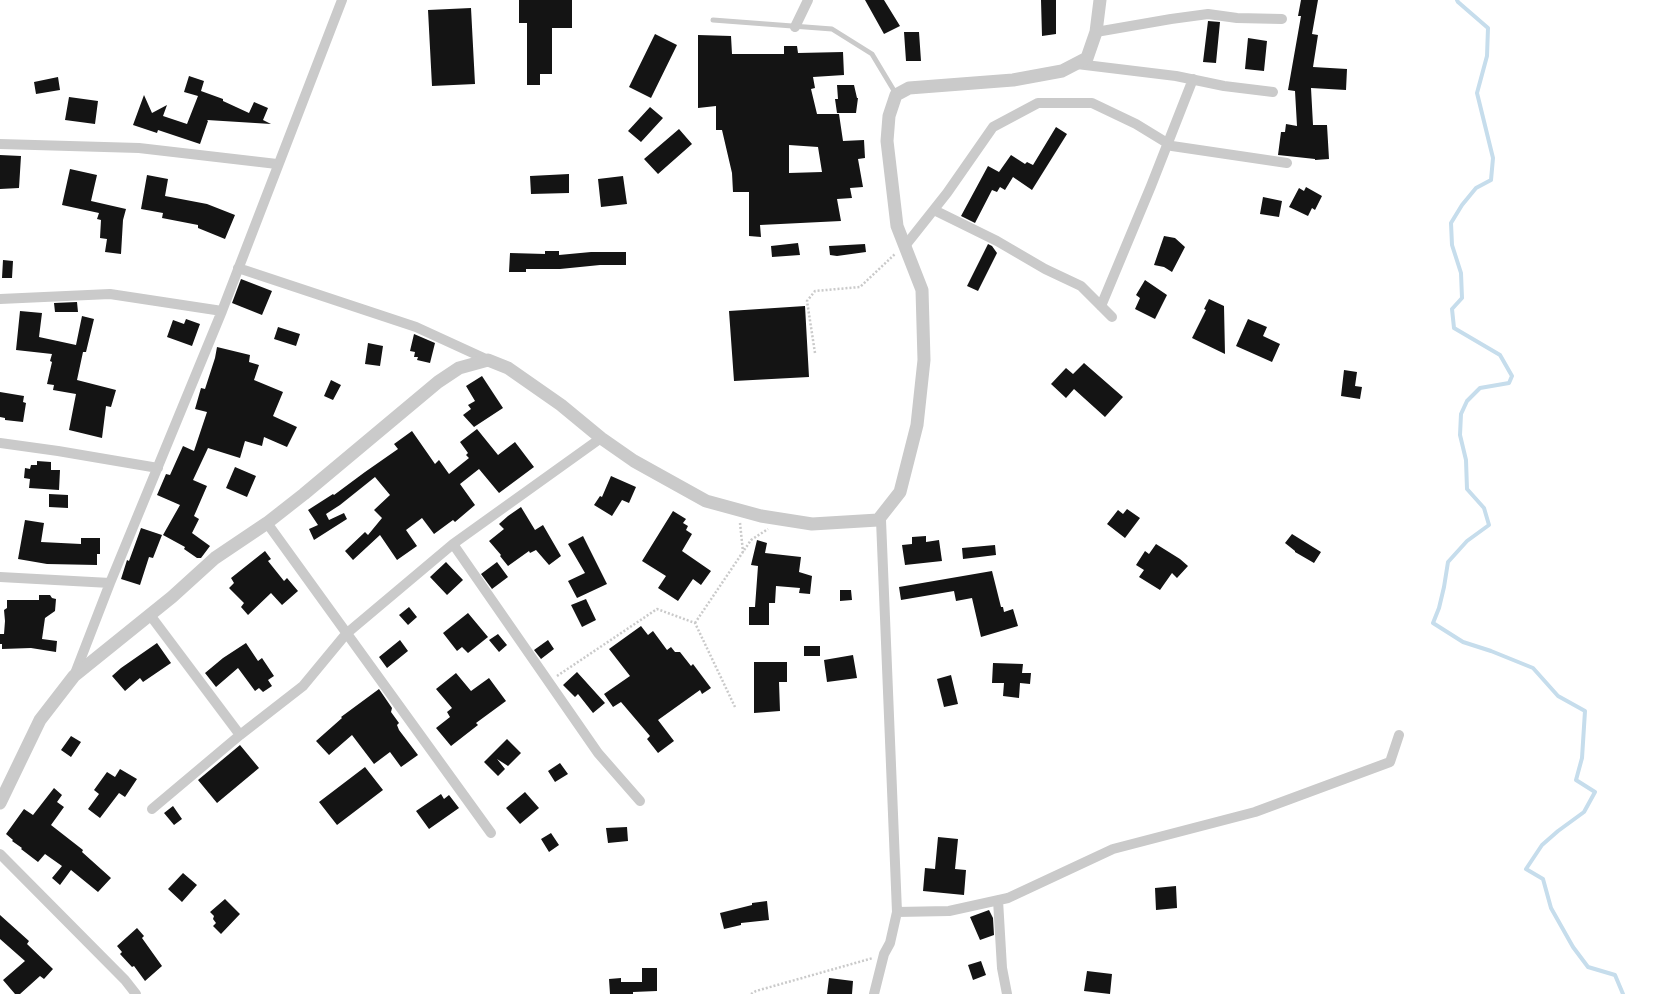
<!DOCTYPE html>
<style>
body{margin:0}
canvas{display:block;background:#fff}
</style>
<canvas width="1674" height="994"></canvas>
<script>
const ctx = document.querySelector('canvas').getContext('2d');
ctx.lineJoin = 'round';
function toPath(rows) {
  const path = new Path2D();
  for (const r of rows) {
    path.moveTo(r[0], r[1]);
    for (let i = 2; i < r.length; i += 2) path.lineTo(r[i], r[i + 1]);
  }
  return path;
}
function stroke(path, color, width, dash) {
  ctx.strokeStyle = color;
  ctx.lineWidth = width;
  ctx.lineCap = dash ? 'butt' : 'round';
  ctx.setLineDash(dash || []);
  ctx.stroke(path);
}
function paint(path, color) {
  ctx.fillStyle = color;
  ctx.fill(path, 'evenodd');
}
const stream = toPath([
 [1457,0,1458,2,1488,28,1487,56,1477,93,1493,158,1491,180,1476,188,1462,205,1451,223,1452,245,1461,273,1462,298,1452,309,1454,328,1500,355,1512,376,1509,383,1480,388,1467,401,1461,414,1460,435,1466,460,1467,489,1484,508,1489,525,1467,541,1448,562,1444,587,1439,608,1433,623,1463,642,1491,651,1533,668,1558,696,1585,711,1582,758,1576,780,1595,792,1584,812,1558,831,1542,845,1526,869,1543,879,1551,908,1573,947,1588,967,1615,975,1623,994]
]);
const building = toPath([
 [519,0,572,0,572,28,552,28,552,74,540,74,540,85,527,85,527,23,519,23],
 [865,0,884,0,900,26,884,34],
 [1041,0,1056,0,1056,34,1042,36],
 [1301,0,1318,0,1312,34,1318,35,1313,67,1347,69,1346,90,1311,88,1313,125,1327,125,1329,159,1315,160,1315,159,1278,155,1281,132,1285,132,1286,124,1297,126,1295,91,1288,90,1301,16,1298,16],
 [471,8,475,84,432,86,428,10],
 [1208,21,1220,22,1216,63,1203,62],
 [904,32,919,32,921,61,906,61],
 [655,34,677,45,651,98,629,87],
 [698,35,731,36,732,54,784,54,784,46,797,46,798,53,843,52,844,75,813,77,815,88,811,89,817,114,839,114,843,141,864,140,865,158,858,159,863,187,850,188,852,198,837,199,841,221,760,225,761,237,749,236,749,192,733,192,732,173,722,130,716,130,716,106,698,108],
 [789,145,818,147,822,172,789,173],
 [1248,38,1267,41,1264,71,1245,69],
 [189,76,204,81,201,91,223,99,223,101,249,113,254,102,268,108,263,120,271,124,207,120,208,121,200,144,158,130,157,133,133,125,144,95,152,113,167,105,163,116,187,124,198,96,184,92],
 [58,77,60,90,36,94,34,82],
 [837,85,854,85,857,98,858,98,856,113,837,113,835,99,838,99],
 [69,97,98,101,95,124,65,120],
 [650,107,663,118,641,142,628,131],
 [1056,127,1067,134,1032,190,1013,177,1005,190,1000,187,997,192,992,190,975,223,961,216,988,166,999,172,1011,155,1025,164,1027,162,1033,165],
 [679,129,692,144,658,174,644,159],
 [0,155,21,156,19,188,0,189],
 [70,169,97,175,91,201,126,209,123,220,121,254,105,252,107,239,100,238,101,220,97,219,99,213,62,205],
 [569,174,569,193,531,194,530,176],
 [147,175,168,179,165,196,207,204,235,215,225,239,198,228,198,225,162,218,163,213,141,209],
 [623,176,627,204,601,207,598,179],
 [1306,187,1322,196,1315,210,1312,208,1308,216,1289,207,1299,188,1304,191],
 [1263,197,1282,201,1279,217,1260,214],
 [1164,236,1175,238,1185,247,1172,272,1164,267,1154,265],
 [798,243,800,255,772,257,771,246],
 [865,244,866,252,837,256,830,255,829,246],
 [988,244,992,246,997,253,978,291,967,286],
 [545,251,559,251,559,255,591,252,626,252,626,265,600,265,560,269,526,269,526,272,509,272,510,253,545,254],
 [3,260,13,261,12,278,2,278],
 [241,279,272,291,262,315,232,303],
 [1145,280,1167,295,1155,319,1135,309,1140,298,1136,295],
 [1209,299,1224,306,1225,354,1192,338,1206,310,1204,309],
 [77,302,78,312,55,312,54,303],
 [805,306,809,377,734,381,729,311],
 [20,311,42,313,39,337,76,345,82,316,94,319,86,352,83,352,77,380,116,390,111,407,106,406,102,438,69,430,76,394,53,390,54,385,47,384,52,362,50,361,52,354,16,350],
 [186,319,200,324,192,346,167,337,173,320,184,324],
 [1248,319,1267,327,1263,336,1280,344,1272,362,1236,346],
 [278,327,300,334,296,346,274,339],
 [414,334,435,343,430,363,417,360,418,357,414,357,415,352,410,351],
 [368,343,383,346,380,366,365,364],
 [217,347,250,355,249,362,259,365,254,380,283,392,273,416,297,427,287,447,264,437,262,446,245,441,240,458,208,448,193,480,207,486,194,516,199,519,192,533,210,546,201,558,197,558,184,549,185,547,163,535,180,505,157,495,166,474,170,475,183,446,194,451,207,412,195,409,201,388,205,389,215,358],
 [1084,363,1123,397,1105,417,1074,389,1066,398,1051,384,1066,368,1073,374],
 [1344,370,1357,372,1355,386,1362,387,1360,399,1341,396],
 [482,376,503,408,474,427,463,415,471,409,468,405,475,401,466,386],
 [331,380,341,385,333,400,324,396],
 [0,392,24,396,23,402,26,403,23,422,5,420,5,418,0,417],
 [477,429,498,455,515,442,534,467,499,493,479,469,460,484,475,505,455,522,453,520,434,534,422,518,406,530,417,546,397,560,380,535,353,560,345,551,365,532,368,535,382,518,374,510,390,495,375,477,340,505,326,514,329,520,344,513,347,519,314,540,309,529,318,525,308,510,333,494,334,495,365,472,398,449,394,444,412,431,435,464,439,460,449,474,469,458,466,455,468,453,460,442],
 [37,461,51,462,51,470,60,470,59,490,29,488,30,479,24,478,25,468,30,469,31,465,37,465],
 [235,467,256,476,247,497,226,488],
 [611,476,636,487,629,503,622,500,612,516,594,505,600,496,602,497],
 [49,494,68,495,68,508,49,507],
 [521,507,535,530,543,525,561,556,549,565,536,550,530,553,529,551,508,566,500,556,501,555,489,541,504,529,499,524,508,516],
 [1127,509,1140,518,1125,538,1107,524,1118,510,1123,514],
 [673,511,686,519,683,523,688,526,686,530,692,534,682,551,711,571,701,585,693,579,678,601,658,588,666,576,642,561],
 [25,520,44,523,41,542,81,544,81,538,100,538,100,554,97,554,97,565,47,564,18,559],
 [141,528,162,535,153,558,149,557,140,585,121,579,127,560,129,561],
 [1292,534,1321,552,1314,563,1295,552,1295,551,1285,543],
 [583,536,607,584,577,598,568,581,585,573,568,544],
 [926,536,926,542,939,540,942,561,905,565,902,545,912,544,912,537],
 [757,540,767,543,765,553,801,557,799,572,812,576,810,594,799,593,800,588,776,586,775,603,769,603,769,625,749,625,749,607,755,607,758,566,751,565],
 [1156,544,1180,559,1188,566,1177,578,1172,573,1160,590,1139,577,1144,570,1136,565,1145,551,1149,554],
 [995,545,996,555,963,559,962,548],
 [265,551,271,559,268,561,284,581,287,578,298,591,282,605,271,593,248,615,241,607,244,603,229,588,234,583,231,578],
 [446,562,463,580,447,595,430,577],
 [497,562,508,577,492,589,481,574],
 [992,571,1001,607,1003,607,1004,612,1013,609,1018,626,981,637,972,598,956,601,954,591,901,600,899,587],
 [840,590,851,590,852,600,840,601],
 [39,595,50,595,52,598,56,599,55,611,45,618,42,639,57,641,56,652,31,648,2,649,2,644,0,644,0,634,4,634,5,621,4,610,7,608,7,600,39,600],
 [586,599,596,620,582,627,571,605],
 [409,607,417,617,408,625,399,615],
 [468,613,488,637,468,653,462,647,457,651,443,633],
 [641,626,648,635,653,631,667,650,671,647,675,652,680,652,691,666,693,664,711,688,702,694,700,690,658,720,674,741,658,753,647,739,650,736,621,702,613,707,604,694,630,676,609,649],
 [498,634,507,645,499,652,489,640],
 [400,640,408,651,387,668,379,657],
 [548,640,554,649,541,659,534,650],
 [157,643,171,663,143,682,140,678,125,691,112,676,121,668],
 [246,643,258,661,262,658,274,676,268,680,272,686,263,692,259,688,255,691,238,668,216,687,205,673,223,658],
 [804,646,820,646,820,656,804,656],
 [853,655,857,678,827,682,824,660],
 [754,662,787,662,787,682,779,682,780,711,754,713],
 [993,663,1023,664,1022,673,1031,673,1030,684,1020,683,1019,698,1003,696,1004,683,992,683],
 [577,672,605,703,593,713,578,694,575,697,563,685],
 [456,673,471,691,489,678,506,701,476,723,478,725,451,746,436,728,450,717,447,712,452,708,436,689],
 [951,675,958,704,944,707,937,679],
 [379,689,392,708,391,712,399,723,397,725,399,730,418,755,401,767,390,752,374,764,352,735,329,755,316,741,342,718,341,717],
 [71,736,81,742,71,757,61,750],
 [507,739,521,753,508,766,497,759,505,769,498,776,484,762],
 [240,745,259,768,217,803,198,780],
 [560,763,568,774,555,782,548,771],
 [365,767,383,790,337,825,319,802],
 [120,769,137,779,125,797,119,793,100,818,88,809,99,794,94,790,107,772,115,777],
 [54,788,62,795,57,802,64,807,51,825,83,850,82,852,111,878,98,892,71,870,60,885,52,878,62,866,45,854,38,862,21,849,22,848,12,841,13,840,6,834,24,809,33,815],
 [525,792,539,808,520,824,506,808],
 [441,794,444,799,449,795,459,808,429,829,416,811],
 [173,806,182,819,174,825,164,813],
 [627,827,628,841,608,843,606,828],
 [551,833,559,845,549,852,541,839],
 [938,837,958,839,955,869,966,870,964,895,923,891,925,868,935,869],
 [183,873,197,885,182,902,168,889],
 [1176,886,1177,908,1156,910,1155,888],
 [225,899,240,914,221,934,213,926,216,923,213,919,214,916,210,912],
 [767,901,769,920,741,923,741,925,724,929,720,913,752,905,752,903],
 [989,910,993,918,994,935,980,940,970,917],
 [0,915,29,941,27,944,53,969,44,979,40,976,20,994,15,994,3,980,25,961,0,939],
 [137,928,144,936,142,938,162,966,145,981,134,966,132,967,120,954,122,952,117,946],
 [981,961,986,975,973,980,968,965],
 [642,968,657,968,657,991,633,992,633,994,610,994,609,979,621,978,621,982,642,982],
 [1087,971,1112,974,1110,994,1084,991],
 [829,978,853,981,852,994,827,994]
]);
const path = toPath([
 [815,353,807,301,815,291,860,287,895,254],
 [740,523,743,552],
 [695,623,751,540,768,529],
 [557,676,657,609,695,623,735,707],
 [751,994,756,991,873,958]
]);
const service = toPath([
 [713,20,832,29,872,54,896,94]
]);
const minor = toPath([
 [795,27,808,0],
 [1096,32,1171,19,1208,14,1237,18,1282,19],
 [1077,64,1176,76,1224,86,1273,92],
 [0,144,139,148,277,164],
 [934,210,997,241,1045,269,1081,286,1112,317],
 [905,246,947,193,993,127,1038,103,1092,103,1136,124,1172,146,1287,163],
 [238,268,416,327,488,360],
 [0,299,110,294,222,311],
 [1101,306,1151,186,1193,79],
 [0,443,58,451,158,468],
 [267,523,491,833],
 [453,544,598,753,640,801],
 [0,577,110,583],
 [150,615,240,735],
 [74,676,110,583,222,311,342,0],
 [152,809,240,735,303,686,346,634,453,544,601,438],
 [0,854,125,980,136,994],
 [998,900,1002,968,1007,994],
 [897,912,949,911,1008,898,1113,849,1255,812,1390,762,1399,735],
 [874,994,884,954,890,943,897,912,881,520,878,520]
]);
const tertiary = toPath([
 [0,803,40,720,74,676,172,597,215,558,267,523,304,494,438,382,459,368,488,360,508,368,561,405,601,438,634,461,706,501,761,516,812,524,878,520,900,492,917,425,924,360,922,290,897,226,887,141,889,116,896,95,909,88,1013,80,1062,71,1087,58,1096,32,1100,0]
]);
stroke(stream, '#c6ddec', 4);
paint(building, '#141414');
stroke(path, '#cacaca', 2.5, [2, 2]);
stroke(service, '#cacaca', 5);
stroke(minor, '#cacaca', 10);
stroke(tertiary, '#cacaca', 13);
</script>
